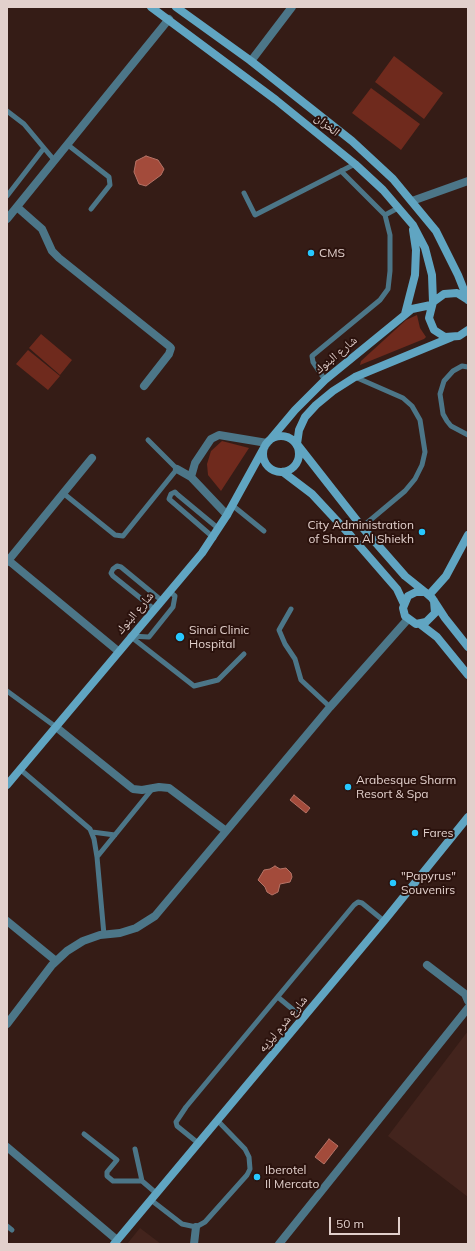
<!DOCTYPE html>
<meta charset="utf-8">
<style>
body{margin:0}
#map{position:relative;width:475px;height:1251px;overflow:hidden;background:#351c16;font-family:Mulish,sans-serif}
canvas{display:block}
.frame{position:absolute;inset:0;border:8px solid #e2d0cc;pointer-events:none}
.scale{position:absolute;left:329px;top:1217px;width:71px;height:18px;box-sizing:border-box;border:2px solid #e2d0cc;border-top:0;padding-left:5px;font-size:12px;line-height:14px;white-space:nowrap;color:#e2d0cc;-webkit-text-stroke:3px #2b120d;paint-order:stroke}
</style>
<div id="map">
<canvas width="475" height="1251"></canvas>
<div class="frame"></div>
<div class="scale">50 m</div>
</div>
<script>
const ctx = document.querySelector('canvas').getContext('2d');
ctx.lineJoin = 'round';
function paint(path, color) {
  ctx.fillStyle = color;
  ctx.fill(path, 'evenodd');
}
function toPath(rows) {
  const path = new Path2D();
  for (const r of rows) {
    if (r.length === 3) {
      path.moveTo(r[0] + r[2], r[1]);
      path.arc(r[0], r[1], r[2], 0, 2 * Math.PI);
      continue;
    }
    path.moveTo(r[0], r[1]);
    for (let i = 2; i < r.length; i += 2) path.lineTo(r[i], r[i + 1]);
  }
  return path;
}
function stroke(path, color, width, dash) {
  ctx.strokeStyle = color;
  ctx.lineWidth = width;
  ctx.lineCap = dash ? 'butt' : 'round';
  ctx.setLineDash(dash || []);
  ctx.stroke(path);
}
function drawText(font, color, halo, rows, align = 'center') {
  ctx.font = font + ' Mulish,"Noto Naskh Arabic",sans-serif';
  ctx.lineWidth = 4;
  ctx.setLineDash([]);
  ctx.textBaseline = 'middle';
  ctx.strokeStyle = halo;
  ctx.fillStyle = color;
  for (const [text, x, y, turn = 0] of rows) {
    ctx.save();
    ctx.translate(x, y);
    ctx.rotate((+turn || 0) * Math.PI / 180);
    ctx.textAlign = isNaN(turn) ? turn : align;
    if (halo) ctx.strokeText(text, 0, 0);
    ctx.fillText(text, 0, 0);
    ctx.restore();
  }
}
const built = toPath([
 [468,1031,468,1197,388,1136],
 [140,1228,161,1244,127,1244]
]);
const green = toPath([
 [394,56,443,93,424,119,375,82],
 [371,88,420,124,401,150,352,113],
 [417,315,420,328,426,337,424,339,360,365,361,361,406,320],
 [41,334,72,360,60,375,29,348],
 [28,350,60,376,48,390,16,364],
 [222,441,249,448,221,491,208,475,207,464,211,451]
]);
const water = toPath([
 [146,156,158,160,164,169,161,175,146,186,139,184,134,172,136,161,146,156],
 [294,795,310,808,306,813,290,800,294,795],
 [275,866,280,869,286,868,291,873,292,877,290,882,280,884,278,892,272,895,267,892,265,887,258,880,264,870,270,869,275,866],
 [329,1139,338,1146,324,1164,315,1157,329,1139]
]);
const lane = toPath([
 [7,111,24,124,44,148,7,196],
 [68,145,109,177,110,185,91,209],
 [44,148,55,161],
 [244,193,255,215,355,164],
 [385,215,398,208],
 [468,367,462,366,453,371,444,381,440,394,443,414,447,421,451,426,468,435],
 [355,377,403,398,412,406,420,420,425,452,422,465,415,479,405,491,362,527],
 [325,380,313,362,312,356,380,300,388,289,390,271,390,235,385,215,341,171],
 [63,493,115,535,123,536,177,469,148,440],
 [232,505,264,531],
 [214,538,169,499,171,494,175,492,178,495,219,529],
 [154,609,113,576,111,573,113,569,117,566,121,567,161,600],
 [291,609,279,630,285,644,295,659,301,680,330,707],
 [130,636,194,686,218,680,244,654],
 [131,636,149,637,173,607,175,596,169,591],
 [7,691,56,727],
 [21,770,90,829,94,839,97,857],
 [92,832,115,835],
 [104,935,97,857,153,788],
 [279,998,303,1018],
 [84,1134,117,1160,107,1172,107,1176,113,1181,142,1181,156,1193],
 [198,1143,177,1126,176,1122,186,1107,354,905,358,902,362,903,384,921],
 [135,1149,142,1181],
 [151,1200,182,1224,196,1227,205,1222,247,1175,250,1169,249,1157,245,1149,217,1120],
 [7,1226,12,1230]
]);
const street = toPath([
 [251,61,292,7],
 [412,201,468,181],
 [17,207,42,229,52,251,59,258,169,346,171,348,169,354,144,386],
 [7,219,169,19],
 [177,469,191,477,195,463,211,439,219,435,267,443],
 [191,477,227,515],
 [8,560,118,651],
 [7,562,92,458],
 [56,727,133,789,142,790,159,787,169,788,226,831],
 [7,921,56,961],
 [427,965,465,994,468,1001],
 [7,1024,52,965,67,951,83,941,100,935,120,933,136,928,155,916,330,707,408,619],
 [7,1147,117,1240],
 [194,1244,196,1227],
 [279,1244,468,1008]
]);
const secondary = toPath([
 [151,7,276,100,355,164,383,190,413,225,425,248,432,275,433,302],
 [176,7,251,61,352,141,393,179,436,231,458,275,468,300],
 [468,300,457,293,444,294,433,302,429,318,434,330,445,337,459,336,468,330],
 [405,314,415,275,416,250,413,230],
 [281,454,18],
 [269,441,295,410,325,380,412,309,431,305],
 [283,472,312,494,351,536,397,589,404,604],
 [425,592,405,576,362,527,297,444,299,430,305,417,316,405,333,391,355,377,452,337],
 [429,595,446,576,468,535],
 [434,601,435,613,426,622,416,624,405,616,403,608,408,596,416,592,425,592,432,598,445,618,468,647],
 [420,624,437,637,468,675],
 [7,785,202,553,227,515,265,446],
 [114,1244,384,921,468,817]
]);
const markers = [
 [311,253,4,"#27c8ff"],
 [422,532,4,"#27c8ff"],
 [180,637,5,"#27c8ff"],
 [348,787,4,"#27c8ff"],
 [415,833,4,"#27c8ff"],
 [393,883,4,"#27c8ff"],
 [257,1177,4,"#27c8ff"]
];
const streetNames = [
 ["الخزان",327,125,39],
 ["شارع البنوك",336,355,-40],
 ["شارع البنوك",135,613,-50],
 ["شارع شرم ليزيه",283,1024,-50]
];
const poiNames = [
 ["CMS",319,253],
 ["City Administration",414,525,"right"],
 ["of Sharm Al Shiekh",414,539,"right"],
 ["Sinai Clinic",189,630],
 ["Hospital",189,644],
 ["Arabesque Sharm",356,780],
 ["Resort & Spa",356,794],
 ["Fares",423,833],
 ["\"Papyrus\"",401,876],
 ["Souvenirs",401,890],
 ["Iberotel",265,1170],
 ["Il Mercato",265,1184]
];
paint(built, '#43241d');
paint(green, '#6f2a1d');
paint(water, '#a34b3b');
stroke(water, '#b67366', 1);
stroke(lane, '#4c7688', 5);
stroke(street, '#4c7688', 8);
stroke(secondary, '#60a5c2', 8);
for (const [x, y, r, color] of markers) {
  const dot = new Path2D();
  dot.arc(x, y, r, 0, 2 * Math.PI);
  ctx.fillStyle = color;
  ctx.fill(dot);
  stroke(dot, '#2b120d', 1.5);
}
drawText('12px', '#e2d0cc', '#2b120d', streetNames);
drawText('12px', '#e2d0cc', '#2b120d', poiNames, 'left');
</script>
